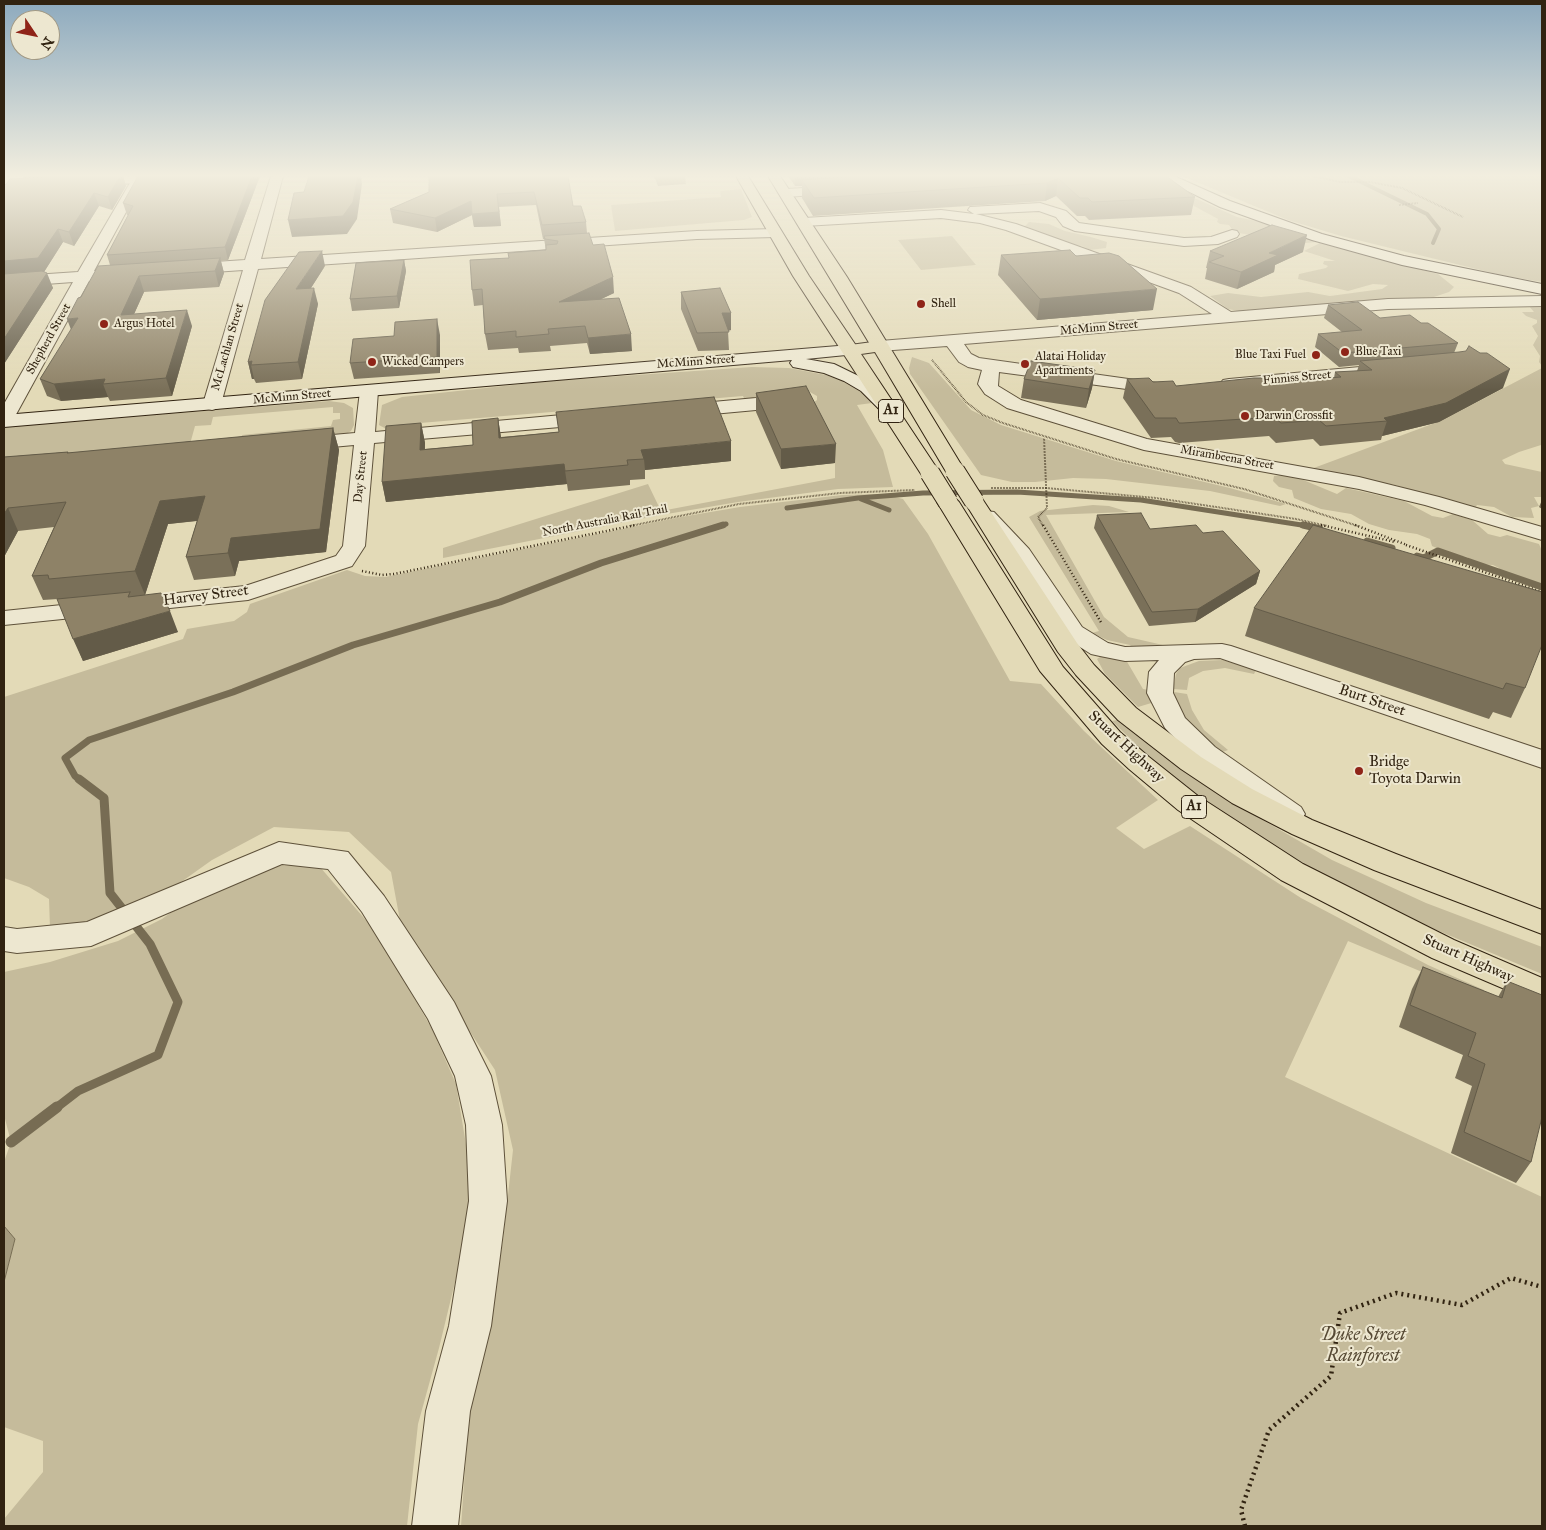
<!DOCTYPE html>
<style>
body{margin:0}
#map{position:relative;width:1546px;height:1530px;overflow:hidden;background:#e3dab7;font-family:"IM FELL Great Primer",serif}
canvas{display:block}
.frame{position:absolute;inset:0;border:5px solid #312311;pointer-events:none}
.north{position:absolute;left:10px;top:10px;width:50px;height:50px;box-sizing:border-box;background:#ede7d0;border:1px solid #a29984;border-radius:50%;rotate:124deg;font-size:14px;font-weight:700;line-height:20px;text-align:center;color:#312311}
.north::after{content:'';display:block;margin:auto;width:18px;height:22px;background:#8f2418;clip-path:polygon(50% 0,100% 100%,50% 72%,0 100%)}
</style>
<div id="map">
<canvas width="1546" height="1530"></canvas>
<div class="frame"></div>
<div class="north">N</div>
</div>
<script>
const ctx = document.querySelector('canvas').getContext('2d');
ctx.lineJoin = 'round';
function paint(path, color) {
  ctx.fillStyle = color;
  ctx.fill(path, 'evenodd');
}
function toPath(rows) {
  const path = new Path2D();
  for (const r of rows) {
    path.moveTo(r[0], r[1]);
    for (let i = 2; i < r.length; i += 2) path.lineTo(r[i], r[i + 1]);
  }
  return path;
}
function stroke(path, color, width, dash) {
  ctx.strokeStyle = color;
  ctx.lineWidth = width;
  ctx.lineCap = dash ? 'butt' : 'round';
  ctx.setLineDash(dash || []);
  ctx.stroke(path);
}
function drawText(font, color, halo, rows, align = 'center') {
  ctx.font = font + ' "IM FELL Great Primer",serif';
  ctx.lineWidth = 4;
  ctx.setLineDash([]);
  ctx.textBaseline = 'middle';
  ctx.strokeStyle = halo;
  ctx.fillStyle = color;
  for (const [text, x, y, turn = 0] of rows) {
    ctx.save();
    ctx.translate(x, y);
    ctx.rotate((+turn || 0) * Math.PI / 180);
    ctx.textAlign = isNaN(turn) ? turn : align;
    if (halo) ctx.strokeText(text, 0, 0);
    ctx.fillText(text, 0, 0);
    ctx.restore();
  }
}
const green = toPath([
 [1182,176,1542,176,1542,282,1505,276,1341,236,1288,220],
 [741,189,752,217,744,220,615,231,611,205,721,197,720,191],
 [1190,196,1237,217,1262,222,1317,242,1297,244,1234,232,1229,225,1220,224,1217,222,1218,219,1194,206],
 [1029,222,1049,224,1065,231,1091,237,1107,242,1106,248,1090,250,1082,246,1064,244,1023,228],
 [952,236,976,265,921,270,898,240],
 [1320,243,1438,274,1454,287,1449,292,1434,297,1244,312,1228,309,1210,296,1228,293,1261,297,1308,292,1330,296,1382,289,1388,285,1373,284,1348,291,1298,279,1299,274,1326,268,1328,266,1323,264,1324,261,1335,261,1304,251],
 [1529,306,1542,307,1542,366,1539,362,1540,356,1533,345,1538,336,1532,326,1537,323,1537,320,1526,316,1522,312,1534,312],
 [912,357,929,363,971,410,1001,425,1116,461,1230,488,1286,504,1280,506,1210,491,1106,479,1073,478,1035,482,1012,482,981,475,910,374,909,368],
 [752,367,789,368,826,375,852,385,863,394,872,403,857,405,883,450,893,487,838,489,738,502,661,515,443,558,443,548,648,484,661,511,835,478,835,463,812,404,817,400,817,396,808,391,746,402,743,396,408,424,406,432,390,431,379,425,382,405,402,397,550,381],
 [1542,368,1541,445,1519,452,1502,460,1505,464,1542,472,1542,497,1534,497,1539,506,1531,508,1534,518,1512,517,1494,507,1477,505,1475,508,1395,485,1311,469,1443,420],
 [329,401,344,403,353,408,354,425,351,431,341,437,241,440,242,435,331,426,333,420,340,419,340,413,333,413,333,407,213,417,211,425,195,426,190,444,4,468,4,427],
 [1282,475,1296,477,1337,494,1346,488,1404,501,1432,516,1443,518,1453,514,1472,520,1488,534,1500,537,1507,535,1539,544,1542,551,1542,586,1534,585,1520,576,1512,577,1500,572,1499,568,1493,565,1476,564,1467,557,1448,553,1432,546,1430,539,1417,534,1389,530,1369,524,1351,514,1321,509,1294,498,1292,490,1279,487,1273,481,1274,476],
 [883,494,903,499,928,534,1010,681,1041,684,1084,731,1158,800,1116,828,1144,849,1190,826,1301,898,1428,965,1484,990,1482,997,1348,941,1285,1077,1542,1197,1542,1526,461,1526,469,1415,488,1330,503,1240,513,1150,495,1070,401,926,391,872,349,832,274,827,212,860,167,892,110,919,50,928,49,899,29,887,4,878,4,697,183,639,187,629,234,621,247,612,250,604,347,570,365,576,385,577,681,517,740,507,842,495],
 [1093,505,1109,506,1129,512,1046,515,1104,617,1128,637,1176,648,1134,650,1130,645,1107,640,1092,633,1099,631,1029,517,1040,511],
 [1103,655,1126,660,1143,689,1155,691,1158,701,1138,707,1105,674,1097,659],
 [1223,660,1256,670,1254,674,1225,668,1203,671,1189,678,1187,690,1173,689,1176,674,1180,668,1199,661],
 [1174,692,1187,694,1192,710,1204,730,1228,750,1220,753,1193,731,1179,710],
 [1122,719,1235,804,1332,860,1426,903,1542,947,1542,974,1417,922,1297,863,1197,796,1151,759,1112,721],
 [273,865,320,867,376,932,432,1029,456,1084,471,1175,464,1245,439,1348,418,1424,407,1526,4,1526,4,1519,43,1472,43,1441,4,1427,4,1282,15,1240,4,1226,4,1162,11,1142,4,1115,4,972,50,962,118,941,162,919,189,899]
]);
const water = toPath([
 [4,1226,15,1239,4,1282,4,1226]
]);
const streamFar4 = toPath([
 [1349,176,1427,214,1439,229,1433,243]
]);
const streamFar3 = toPath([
 [861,499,889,510],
 [787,508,858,498,923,493,1017,492,1141,500,1308,526],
 [719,526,726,524]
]);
const streamFar2 = toPath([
 [1303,525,1320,529],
 [1367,541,1392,548],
 [1417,556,1424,558,1438,551,1542,587],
 [80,780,75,776,65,758,89,740,233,692,353,645,500,602,601,563,723,525]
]);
const streamFar1 = toPath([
 [56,1108,78,1091,158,1055,178,1002,150,944,110,893,104,798,79,779]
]);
const stream = toPath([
 [11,1142,57,1107]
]);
const pathFar2 = toPath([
 [1313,176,1340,182,1370,182,1402,188,1463,217],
 [1399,205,1418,203],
 [932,360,966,402,983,415,1003,423,1116,459,1244,489,1358,526],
 [991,488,1046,488,1156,498,1296,519,1327,526],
 [630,526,739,504,840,493,915,490],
 [1043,526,1038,517,1047,508,1044,438]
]);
const pathFar1 = toPath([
 [1043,525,1102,624],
 [1321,525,1395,542],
 [1355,525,1407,545],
 [1406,545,1542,592],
 [362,571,382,575,394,574,636,525]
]);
const path = toPath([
 [1245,1526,1241,1510,1269,1430,1331,1376,1340,1313,1396,1293,1462,1305,1511,1278,1542,1287]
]);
const street = toPath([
 [134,176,142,176,144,179,94,271,129,268,137,273,129,278,89,281,13,420,11,424,4,426,4,404,73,282,4,287,4,277,78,272,134,176],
 [271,176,283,176,261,259,697,231,775,229,782,233,775,237,697,239,258,269,221,404,219,408,212,410,205,408,203,404,243,270,185,274,177,269,185,264,245,260,271,176],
 [838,186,845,190,843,193,786,197,779,193,786,189,838,186],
 [1040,203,1066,211,1079,223,1184,238,1211,237,1232,230,1237,231,1239,234,1237,237,1218,244,1184,246,1075,231,1063,226,1056,217,1039,211,976,214,1016,224,1191,287,1231,312,1388,299,1542,296,1542,306,1388,309,964,344,971,354,979,358,1164,384,1170,385,1173,389,1170,393,1164,394,999,372,998,386,1021,400,1147,439,1359,477,1439,497,1542,527,1542,540,1425,505,1359,489,1144,450,1007,408,985,394,978,384,982,370,968,367,959,362,947,346,880,351,874,350,871,346,874,342,880,341,1212,314,1179,293,1006,230,980,223,941,218,804,226,797,222,804,218,941,210,974,214,968,210,970,207,1040,203],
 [1371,366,1377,367,1380,371,1377,375,1229,389,1223,388,1220,384,1223,380,1229,379,1371,366],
 [369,386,375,387,378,391,375,432,595,412,602,414,604,418,602,422,595,424,374,443,365,546,352,566,248,600,4,625,4,611,245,586,336,556,343,546,354,445,299,450,292,448,289,444,292,440,299,438,355,433,360,391,363,387,369,386],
 [789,391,796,393,798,397,796,401,756,410,680,417,673,415,671,411,673,407,680,405,756,398,789,391],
 [986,511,994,512,1029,549,1082,627,1108,643,1125,647,1222,644,1231,646,1542,750,1542,768,1220,658,1194,659,1185,662,1174,673,1173,693,1185,718,1215,747,1301,807,1305,814,1301,821,1291,824,1281,821,1195,759,1165,728,1147,693,1149,672,1159,660,1125,661,1100,656,1091,654,1064,637,1013,558,975,517,978,512,986,511],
 [279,842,348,852,384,896,454,1002,491,1076,502,1125,507,1201,491,1326,470,1411,458,1526,412,1526,426,1411,449,1326,469,1201,466,1125,455,1076,428,1019,362,912,328,869,282,864,91,946,17,953,4,951,4,927,17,929,87,922,279,842]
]);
const secondary = toPath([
 [4,176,52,176,54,178,47,182,4,184,4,176],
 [123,176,194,176,188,180,87,186,80,182,87,178,123,176],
 [1157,176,1174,176,1230,201,1322,234,1404,256,1542,284,1542,294,1402,265,1312,240,1220,207,1157,176],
 [850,345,856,346,859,350,856,354,806,359,834,364,873,383,894,402,896,406,894,410,880,410,861,391,844,381,824,373,793,367,790,363,792,360,4,427,4,415,850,345]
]);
const primary = toPath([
 [736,176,748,176,809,276,859,350,856,354,850,355,844,354,841,350,793,276,736,176],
 [768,176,780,176,847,277,889,346,886,350,874,350,871,346,768,176]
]);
const highway = toPath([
 [880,341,886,342,889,346,965,471,962,475,955,477,948,475,875,352,861,354,940,473,937,477,930,479,923,477,841,350,844,346,850,345,880,341],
 [974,495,981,497,1077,643,1094,665,1136,708,1201,757,1252,789,1312,820,1396,854,1542,910,1542,934,1374,870,1292,834,1232,803,1181,769,1118,720,1076,675,1058,652,964,501,967,497,974,495],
 [948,496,955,498,959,502,1063,667,1120,732,1149,757,1198,796,1303,864,1454,940,1542,978,1542,1005,1432,958,1281,880,1178,810,1129,769,1102,744,1040,671,937,502,941,498,948,496]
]);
const highwayBridge = toPath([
 [955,471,974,501],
 [930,473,948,502]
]);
const wall = toPath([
 [23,176,123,176,126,186,112,210,99,206,74,246,63,242,44,272,53,288,4,364,4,187,24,179],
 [260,176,228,260,221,261,224,273,219,287,144,292,134,314,192,326,172,396,110,401,108,397,61,401,47,396,40,379,71,330,81,297,110,265,107,255,128,215,127,215,123,203],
 [568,176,573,206,586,222,587,233,614,293,601,299,632,351,590,354,587,343,550,346,551,351,519,353,518,348,488,350,485,334,483,305,474,306,472,290,509,258,546,250,544,239,543,239,536,205,499,207,501,226,474,227,472,215,437,232,393,223,390,209,429,192],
 [654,176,685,176,686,184,658,186],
 [788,176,1166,176,1195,197,1191,215,1089,220,1085,216,1077,216,1056,196,1045,201,813,216,802,198,802,186,795,186],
 [1210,251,1303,252,1275,265,1274,272,1237,289,1205,279,1207,268,1206,268],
 [1001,255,1076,256,1153,310,1037,320,998,275],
 [404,260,406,271,399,308,352,311,350,299],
 [325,266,311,288,318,304,302,379,256,383,254,379,252,379,248,362],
 [681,292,731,330,728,331,729,350,698,351,681,309],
 [1328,305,1380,318,1421,323,1458,343,1454,353,1503,388,1439,422,1382,436,1381,440,1320,446,1313,439,1276,443,1269,436,1179,443,1175,442,1171,437,1151,438,1123,398,1127,379,1176,386,1269,383,1334,378,1335,372,1357,371,1359,365,1339,367,1315,347,1318,334,1342,332,1324,318],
 [440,335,440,373,354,379,350,363],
 [1095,370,1092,388,1086,408,1021,398,1024,379],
 [756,393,835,463,781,469,756,412],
 [556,412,731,461,645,470,645,479,630,480,630,485,568,491,567,484,386,502,382,482,421,423,425,443,425,449,473,445,498,418,501,437,559,432],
 [333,428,339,450,326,552,239,561,235,576,194,580,186,557,197,521,168,524,145,595,178,632,83,661,58,599,43,600,32,576,54,527,18,531,4,557,4,457,68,452,69,453],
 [1542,500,1542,509,1539,507],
 [1097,515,1150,529,1203,533,1260,571,1256,584,1195,622,1149,626,1094,528],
 [1254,608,1525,688,1511,718,1493,712,1489,719,1245,636],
 [1423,967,1498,997,1507,981,1531,1162,1516,1183,1451,1153,1472,1086,1455,1078,1463,1055,1399,1027,1412,989]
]);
const shadedWall = toPath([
 [23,176,92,176,24,180],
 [120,176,123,176,126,186,112,210,108,197],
 [252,176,260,176,228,260,225,247],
 [358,176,361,176,362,184,357,219,347,234,292,237,288,220],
 [795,176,946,176,802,180,802,186,795,186],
 [1058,178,1056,196,1045,201,1047,183],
 [94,193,99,206,74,246,69,232],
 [497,194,501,226,474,227,472,215,437,232,435,218,471,201],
 [58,229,63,242,44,272,4,276,4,261],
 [1307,235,1303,252,1275,265,1274,272,1237,289,1241,272,1269,253],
 [322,251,325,266,300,305,296,289],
 [220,258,224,273,219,287,215,271],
 [404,260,406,271,399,308,397,296],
 [47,273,53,288,4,364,4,339],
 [139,276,144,292,126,332,121,315],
 [613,277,614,293,560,319,559,302],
 [314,288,318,304,302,379,298,362],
 [1157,289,1153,310,1037,320,1040,299],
 [187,310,192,326,172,396,166,378],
 [722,313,731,313,731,330,722,331],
 [78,318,73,335,67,319],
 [437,319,440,335,440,373,437,357],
 [631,334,632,351,590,354,588,338],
 [252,361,251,365,254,379,252,379,248,362],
 [1510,369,1503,388,1439,422,1382,436,1387,421,1384,418],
 [1095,370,1092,388,1086,408,1089,389],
 [105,379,103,384,108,397,61,401,54,384],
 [498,418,501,438,499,438],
 [421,423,425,443,424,470,420,450],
 [333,428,339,450,326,552,239,561,235,576,228,553,231,538],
 [731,441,731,461,645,470,644,459,641,450],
 [836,444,835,463,781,469,781,449],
 [564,464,567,484,386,502,382,482],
 [205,496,213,519,168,524,145,595,135,571,160,501],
 [8,508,18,531,4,557,4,514],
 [1260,571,1256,584,1195,622,1198,609],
 [170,611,178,632,83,661,73,639]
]);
const building = toPath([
 [68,176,120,176,108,197,94,193,69,232,58,229,38,258,4,261,4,187,10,179,68,176],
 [138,176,252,176,225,247,107,255,133,206,123,203,138,176],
 [309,176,358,176,353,202,343,216,288,220,294,193,304,192,309,176],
 [429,176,568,176,573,206,581,206,586,222,542,225,534,192,497,194,499,212,472,214,471,201,435,218,390,209,429,192,429,176],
 [865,176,1166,176,1195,197,1092,202,1088,198,1080,198,1058,178,1047,183,814,198,802,180,865,176],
 [1272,225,1307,235,1269,253,1278,255,1241,272,1209,262,1224,256,1210,251,1272,225],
 [589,233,593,245,604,244,613,277,559,302,619,298,631,334,588,338,585,326,548,329,549,334,516,337,516,331,485,334,482,289,472,290,470,260,509,258,508,253,546,250,546,245,557,244,558,241,545,239,544,236,589,233],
 [1070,250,1076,256,1109,253,1119,256,1157,289,1040,299,1001,255,1070,250],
 [322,251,296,289,314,288,298,362,251,365,252,361,248,362,265,300,299,252,322,251],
 [220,258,215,271,139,276,121,315,187,310,166,378,103,384,105,379,54,384,40,379,78,318,67,319,78,298,81,297,98,266,220,258],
 [404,260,397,296,350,299,356,263,404,260],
 [42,271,47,273,4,339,4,274,42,271],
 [720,288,731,313,722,313,729,332,697,333,681,292,720,288],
 [1358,302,1380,318,1410,315,1421,323,1428,323,1458,343,1343,353,1318,334,1362,330,1328,305,1358,302],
 [437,319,437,357,350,363,353,339,394,336,395,322,437,319],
 [1469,346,1480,353,1487,353,1510,369,1446,403,1384,418,1387,421,1326,426,1319,420,1281,423,1274,417,1183,423,1179,423,1176,418,1155,418,1127,379,1149,378,1153,382,1173,381,1176,386,1254,378,1263,378,1269,383,1341,377,1335,372,1372,370,1360,361,1459,352,1466,351,1469,346],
 [1031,361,1095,370,1089,389,1024,379,1031,361],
 [806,386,836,444,781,449,756,393,806,386],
 [714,397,731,441,641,450,644,459,627,460,628,465,565,471,564,464,382,482,386,426,421,423,420,450,473,445,472,421,498,418,499,438,559,432,556,412,714,397],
 [333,428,320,529,231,538,228,553,186,557,205,496,160,501,135,571,49,579,48,575,32,576,66,502,8,508,4,514,4,457,68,452,67,453,333,428],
 [1141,513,1150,529,1196,525,1203,533,1223,531,1260,571,1198,609,1152,612,1097,515,1141,513],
 [1313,525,1542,592,1542,645,1525,688,1506,683,1503,689,1254,608,1313,525],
 [130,592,128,597,161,593,170,611,73,639,57,599,130,592],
 [1423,967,1502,998,1507,981,1542,995,1542,1117,1531,1162,1464,1132,1485,1064,1468,1056,1476,1033,1410,1005,1423,967]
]);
const markers = [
 [921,304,5,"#8f2418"],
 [104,324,5,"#8f2418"],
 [1345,352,5,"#8f2418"],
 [1316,355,5,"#8f2418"],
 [372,362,5,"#8f2418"],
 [1025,364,5,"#8f2418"],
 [1245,416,5,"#8f2418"],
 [1359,771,5,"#8f2418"]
];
const farPoinames = [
 ["Shell",931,304],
 ["Argus Hotel",114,324],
 ["Blue Taxi",1355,352],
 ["Blue Taxi Fuel",1306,355,"right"],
 ["Alatai Holiday",1035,357],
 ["Apartments",1035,371],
 ["Wicked Campers",382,362],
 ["Darwin Crossfit",1255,416]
];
const farStreetnames = [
 ["McMinn Street",1099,328,-5],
 ["Shepherd Street",49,339,-61],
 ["McLachlan Street",228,347,-74],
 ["McMinn Street",696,362,-4],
 ["Finniss Street",1297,378,-5],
 ["McMinn Street",292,397,-5],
 ["Mirambeena Street",1227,458,10],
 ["Day Street",361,477,-84],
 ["North Australia Rail Trail",605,521,-11]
];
const shields = [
 [891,411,25],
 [1194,807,25]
];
const shieldNames = [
 ["A1",891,411],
 ["A1",1194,807]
];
const streetNames = [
 ["Harvey Street",206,596,-7],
 ["Burt Street",1372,701,19],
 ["Stuart Highway",1126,747,43],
 ["Stuart Highway",1468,959,24]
];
const poiNames = [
 ["Bridge",1369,762],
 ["Toyota Darwin",1369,779]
];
const nearParknames = [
 ["Duke Street",1363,1336],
 ["Rainforest",1363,1357]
];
paint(green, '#c5bb9b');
paint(water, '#a69c7f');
stroke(water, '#776c53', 1);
stroke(streamFar4, '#776c53', 4);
stroke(streamFar3, '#776c53', 5);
stroke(streamFar2, '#776c53', 7);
stroke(streamFar1, '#776c53', 9);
stroke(stream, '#776c53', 11);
stroke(street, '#5e513a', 2);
stroke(secondary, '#312311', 2);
stroke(primary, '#312311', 2);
stroke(highway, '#312311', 2);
stroke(pathFar2, '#312311', 2, [0.5, 1]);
stroke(pathFar1, '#312311', 2.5, [1, 2.5]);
stroke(path, '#312311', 4.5, [2, 4]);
paint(street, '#ede7d0');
paint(secondary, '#ede7d0');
paint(primary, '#e3dab7');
paint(highway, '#e3dab7');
stroke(highwayBridge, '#312311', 21, []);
stroke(highwayBridge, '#e3dab7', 19);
paint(wall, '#7a7059');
paint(shadedWall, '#635b48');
paint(building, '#8e8267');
stroke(building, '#635b48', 1);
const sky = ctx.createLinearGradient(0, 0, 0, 390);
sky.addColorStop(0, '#8daabe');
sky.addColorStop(0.45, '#f2eedf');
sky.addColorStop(1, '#f2eedf00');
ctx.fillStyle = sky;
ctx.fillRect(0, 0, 1546, 390);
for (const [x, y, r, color] of markers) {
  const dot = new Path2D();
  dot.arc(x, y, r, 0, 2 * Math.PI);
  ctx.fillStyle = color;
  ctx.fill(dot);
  stroke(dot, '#ede7d0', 2);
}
drawText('12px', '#312311', '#ede7d0', farPoinames, 'left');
drawText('12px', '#312311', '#ede7d0', farStreetnames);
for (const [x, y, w] of shields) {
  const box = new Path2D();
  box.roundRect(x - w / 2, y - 11.5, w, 23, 4);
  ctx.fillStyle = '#ede7d0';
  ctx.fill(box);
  stroke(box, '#312311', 1);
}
drawText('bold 14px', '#312311', null, shieldNames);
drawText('15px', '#312311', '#ede7d0', streetNames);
drawText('15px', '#312311', '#ede7d0', poiNames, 'left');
drawText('italic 18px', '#564934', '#ede7d0', nearParknames);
</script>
